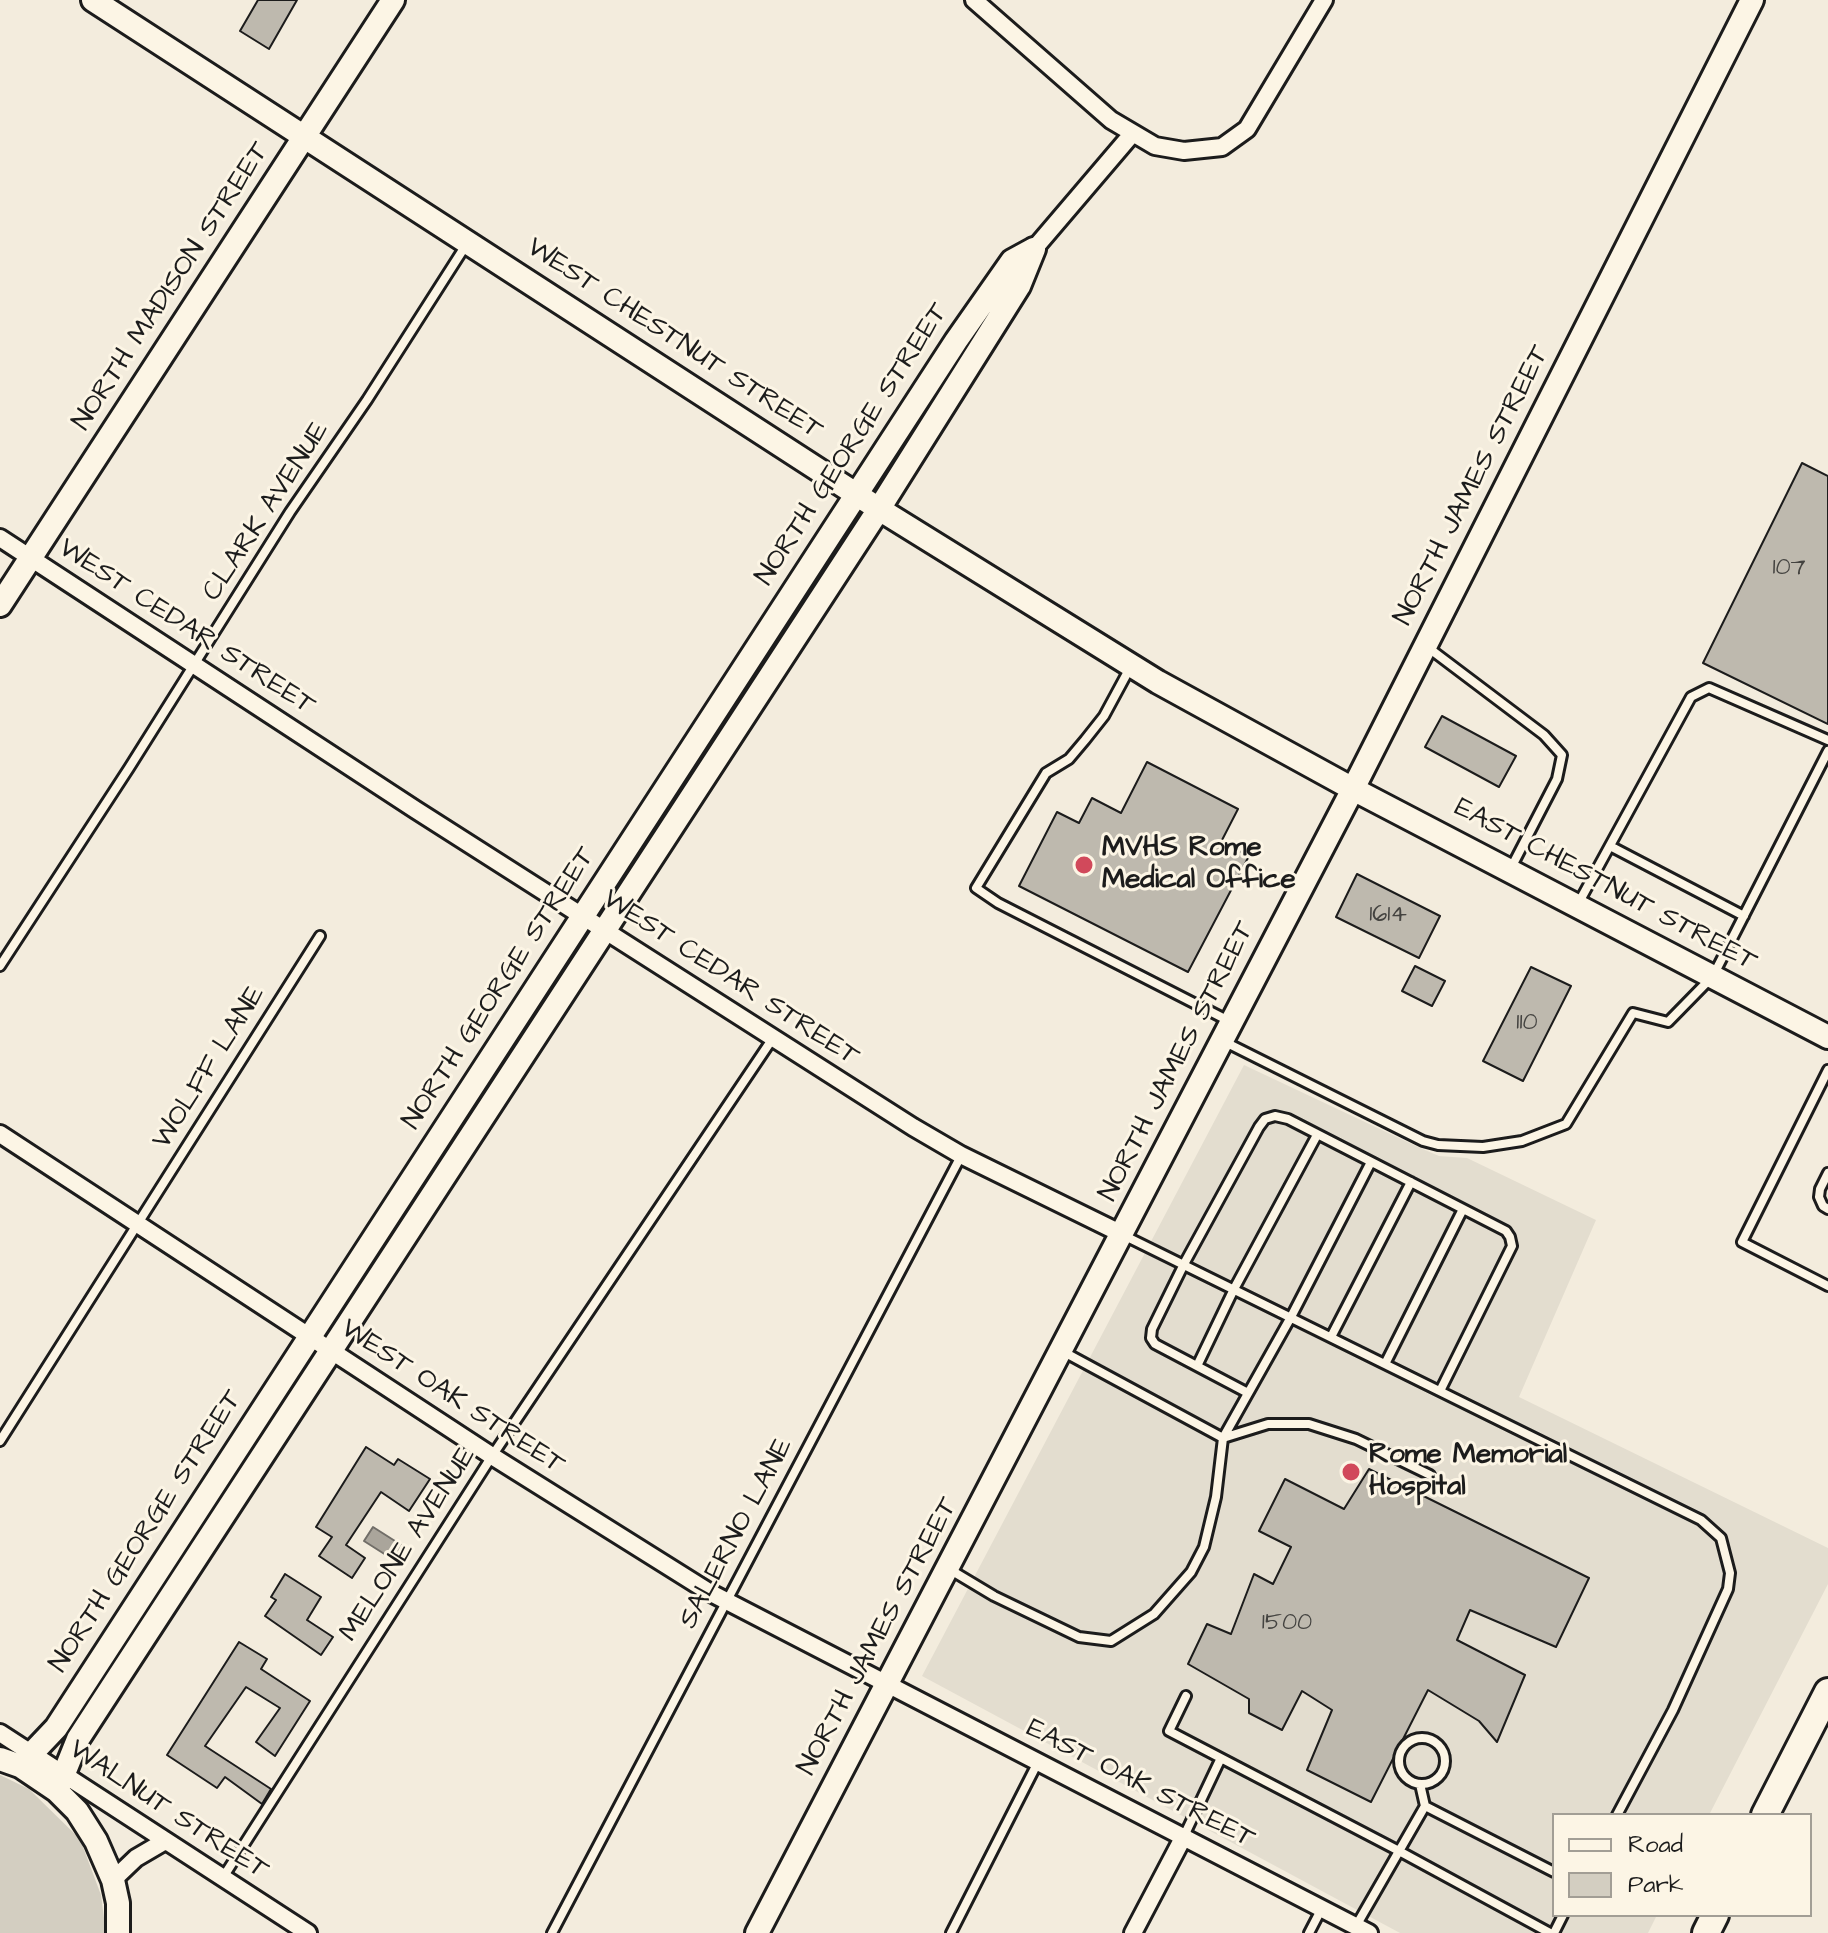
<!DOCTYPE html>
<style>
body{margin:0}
#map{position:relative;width:1828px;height:1933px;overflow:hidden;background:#f3ecdd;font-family:"Architects Daughter",sans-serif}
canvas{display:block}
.legend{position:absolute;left:1552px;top:1813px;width:260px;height:104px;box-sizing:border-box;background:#fcf5e5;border:2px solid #a29e95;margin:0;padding:10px 14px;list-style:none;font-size:24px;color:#1c1c1c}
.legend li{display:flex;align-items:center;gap:16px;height:40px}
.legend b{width:40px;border:2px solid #a29e95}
</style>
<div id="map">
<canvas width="1828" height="1933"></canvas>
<ul class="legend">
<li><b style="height:10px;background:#fcf5e5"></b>Road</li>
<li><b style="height:22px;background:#d3cec1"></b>Park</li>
</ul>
</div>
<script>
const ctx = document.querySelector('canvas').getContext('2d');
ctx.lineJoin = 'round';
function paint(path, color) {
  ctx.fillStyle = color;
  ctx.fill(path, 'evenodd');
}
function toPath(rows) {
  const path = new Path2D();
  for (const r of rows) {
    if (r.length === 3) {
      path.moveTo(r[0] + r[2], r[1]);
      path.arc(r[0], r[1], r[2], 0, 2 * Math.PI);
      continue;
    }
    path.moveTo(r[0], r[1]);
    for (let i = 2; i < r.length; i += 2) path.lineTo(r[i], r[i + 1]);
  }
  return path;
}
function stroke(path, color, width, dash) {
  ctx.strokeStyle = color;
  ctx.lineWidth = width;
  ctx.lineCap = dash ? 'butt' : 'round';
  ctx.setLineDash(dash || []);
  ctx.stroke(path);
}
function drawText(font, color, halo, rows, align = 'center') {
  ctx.font = font + ' "Architects Daughter",sans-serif';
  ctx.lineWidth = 6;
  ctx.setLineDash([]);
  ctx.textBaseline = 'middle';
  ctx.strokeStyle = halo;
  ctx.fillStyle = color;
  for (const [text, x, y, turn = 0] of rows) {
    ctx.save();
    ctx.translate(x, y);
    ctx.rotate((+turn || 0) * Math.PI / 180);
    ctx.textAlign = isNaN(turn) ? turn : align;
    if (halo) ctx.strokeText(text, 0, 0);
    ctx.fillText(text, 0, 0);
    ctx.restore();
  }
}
const built = toPath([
 [1244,1065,1418,1147,1439,1156,1467,1158,1596,1220,1519,1397,1828,1548,1828,1584,1709,1815,1554,1815,1554,1915,1657,1915,1648,1933,1400,1933,922,1676]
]);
const green = toPath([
 [0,1775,29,1789,80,1839,101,1895,106,1933,0,1933]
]);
const water = toPath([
 [373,1527,406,1548,397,1562,364,1541,373,1527]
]);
const building = toPath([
 [258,0,297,0,269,49,240,31,258,0],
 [1802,463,1828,476,1828,724,1703,663,1802,463],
 [1442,716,1516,756,1499,787,1425,747,1442,716],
 [1147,762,1238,809,1221,842,1249,856,1188,972,1019,886,1057,812,1079,823,1092,798,1121,813,1147,762],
 [1357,874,1440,916,1419,958,1336,917,1357,874],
 [1415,966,1445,981,1432,1006,1402,991,1415,966],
 [1531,967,1571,986,1523,1081,1483,1061,1531,967],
 [366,1447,394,1465,398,1459,430,1479,409,1511,381,1492,346,1545,365,1558,352,1578,319,1556,332,1537,316,1527,366,1447],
 [1369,1469,1589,1578,1556,1647,1470,1610,1457,1640,1525,1675,1497,1742,1479,1721,1428,1690,1371,1802,1307,1770,1332,1710,1302,1691,1282,1730,1249,1713,1249,1699,1188,1664,1207,1624,1231,1634,1254,1574,1273,1584,1291,1547,1259,1531,1285,1479,1344,1509,1369,1469],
 [285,1574,321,1597,307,1620,333,1637,321,1655,265,1616,276,1600,271,1597,285,1574],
 [239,1642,267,1659,261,1669,310,1701,275,1756,256,1742,280,1708,246,1687,205,1746,271,1789,262,1804,225,1777,217,1788,167,1755,239,1642]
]);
const service = toPath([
 [1426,646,1544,735,1562,755,1557,779,1511,868],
 [1131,666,1104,716,1085,740,1069,759,1046,773,976,888,998,903,1231,1022],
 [1610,846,1744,916],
 [1578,904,1691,697,1709,688,1828,740],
 [0,966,129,768,290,512,367,400,466,245],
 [1225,1042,1423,1141,1438,1145,1483,1147,1522,1141,1566,1124,1633,1013,1668,1022,1713,976,1828,751],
 [1828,1070,1742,1242,1828,1286],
 [1828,1173,1820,1189,1819,1197,1823,1206,1828,1209],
 [1123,1235,1701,1520,1721,1538,1730,1573,1728,1589,1673,1710,1617,1815],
 [1331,1337,1411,1182],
 [1062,1351,1223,1438,1268,1424,1309,1424,1356,1439,1430,1475],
 [1385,1364,1463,1209],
 [1197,1366,1234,1289,1317,1135],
 [1248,1393,1155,1344,1151,1338,1152,1329,1184,1264,1259,1127,1265,1119,1275,1116,1288,1119,1506,1231,1510,1237,1512,1246,1440,1391],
 [0,1441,320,936],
 [949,1569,994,1596,1079,1637,1111,1641,1154,1614,1191,1572,1204,1547,1216,1497,1223,1438,1291,1317,1371,1162],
 [1186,1696,1169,1731,1399,1851,1550,1933],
 [1422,1761,23],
 [1425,1806,1554,1872],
 [1184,1836,1220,1760],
 [222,1879,492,1456,773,1038],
 [1356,1926,1425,1806,1420,1784],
 [552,1933,961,1156],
 [951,1933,1038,1762],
 [1309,1933,1322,1908],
 [1554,1933,1563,1915]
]);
const minor = toPath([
 [974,0,1111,120,1155,146,1184,151,1222,147,1247,129,1324,0],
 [1034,249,1132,134],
 [0,538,416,810,913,1127,961,1155,1122,1234],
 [0,1134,492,1456,709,1592,1369,1933],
 [0,1733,308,1933],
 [113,1880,136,1858,165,1841],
 [1133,1933,1184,1836]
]);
const tertiary = toPath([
 [93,0,879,509,1158,682,1353,789,1828,1037],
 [0,605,393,0],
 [0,1759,20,1766,57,1791,77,1811,96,1841,113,1880,118,1903,118,1933],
 [20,1766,56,1728,956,341,1012,261,1034,249],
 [57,1791,78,1739,879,509,1019,286,1034,249],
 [757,1933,1353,789,1752,0]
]);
const primary = toPath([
 [1765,1815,1828,1692],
 [1706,1933,1715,1915]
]);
const markers = [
 [1084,865,10,"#d1495b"],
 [1351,1472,10,"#d1495b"]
];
const numberNames = [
 ["107",1789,569],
 ["1614",1388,916],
 ["110",1527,1024],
 ["1500",1287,1624]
];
const streetNames = [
 ["NORTH MADISON STREET",172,287,-57],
 ["WEST CHESTNUT STREET",674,340,33],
 ["NORTH GEORGE STREET",853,445,-57],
 ["NORTH JAMES STREET",1473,486,-63],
 ["CLARK AVENUE",267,512,-57],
 ["WEST CEDAR STREET",186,628,33],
 ["EAST CHESTNUT STREET",1605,886,28],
 ["WEST CEDAR STREET",730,979,33],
 ["NORTH GEORGE STREET",500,989,-57],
 ["NORTH JAMES STREET",1178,1062,-63],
 ["WOLFF LANE",210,1068,-58],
 ["WEST OAK STREET",452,1398,33],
 ["NORTH GEORGE STREET",147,1532,-57],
 ["SALERNO LANE",737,1534,-62],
 ["MELONE AVENUE",409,1545,-57],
 ["NORTH JAMES STREET",879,1637,-62],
 ["EAST OAK STREET",1140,1785,27],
 ["WALNUT STREET",168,1811,33]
];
const poiNames = [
 ["MVHS Rome",1102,849],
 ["Medical Office",1102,881],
 ["Rome Memorial",1369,1456],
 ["Hospital",1369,1488]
];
paint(built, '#e3ddcf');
paint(green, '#d3cec1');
paint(water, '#aaa59b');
stroke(water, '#716e68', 2);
paint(building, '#beb9ae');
stroke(building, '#1c1c1c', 2);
stroke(service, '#1c1c1c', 14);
stroke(minor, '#1c1c1c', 22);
stroke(tertiary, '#1c1c1c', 28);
stroke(primary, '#1c1c1c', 32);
stroke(service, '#fcf5e5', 8);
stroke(minor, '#fcf5e5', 16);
stroke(tertiary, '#fcf5e5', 22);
stroke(primary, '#fcf5e5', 26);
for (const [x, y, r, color] of markers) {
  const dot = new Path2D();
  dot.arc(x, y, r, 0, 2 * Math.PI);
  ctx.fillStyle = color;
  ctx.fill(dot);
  stroke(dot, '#fcf5e5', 3);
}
drawText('24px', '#444340', null, numberNames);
drawText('28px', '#1c1c1c', '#fcf5e5', streetNames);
drawText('bold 28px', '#1c1c1c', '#fcf5e5', poiNames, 'left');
</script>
